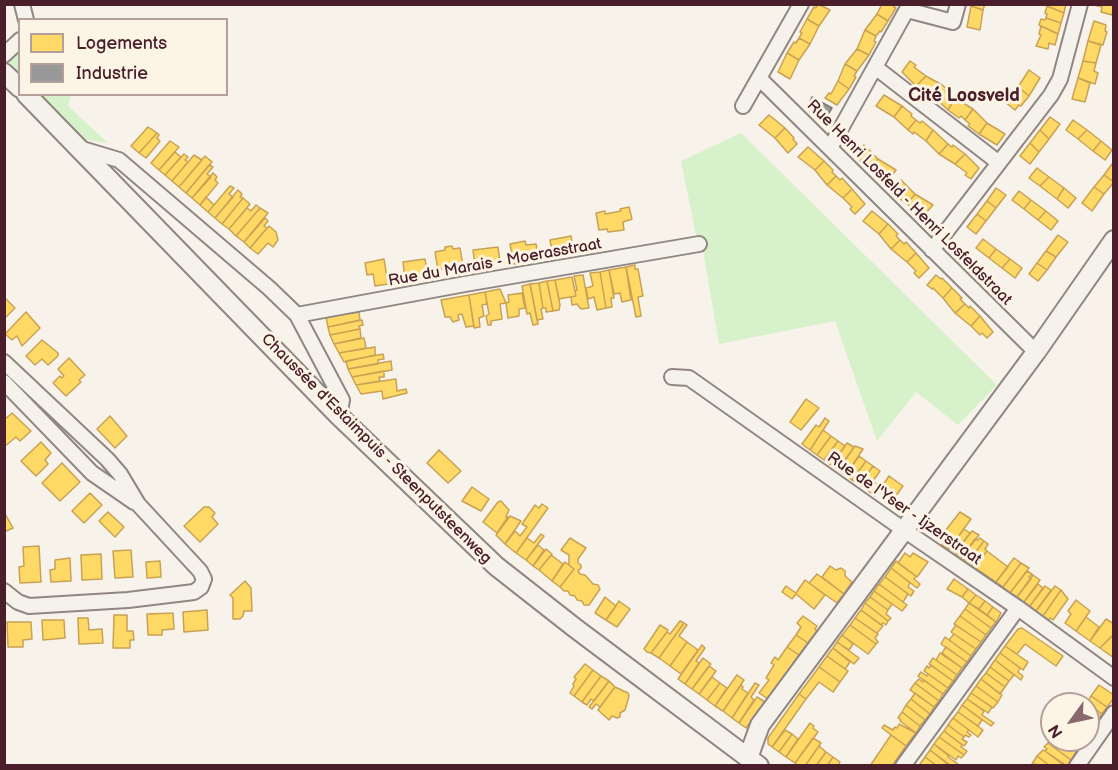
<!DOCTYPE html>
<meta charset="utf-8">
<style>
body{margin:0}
#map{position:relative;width:1118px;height:770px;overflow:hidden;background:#f7f3ea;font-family:"Balsamiq Sans",sans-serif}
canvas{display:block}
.frame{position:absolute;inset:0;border:6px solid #4a1f2b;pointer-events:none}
.legend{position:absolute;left:18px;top:18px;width:210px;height:78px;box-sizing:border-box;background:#fcf5e5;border:2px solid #b59f9b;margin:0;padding:8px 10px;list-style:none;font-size:18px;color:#4a1f2b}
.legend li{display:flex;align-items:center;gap:12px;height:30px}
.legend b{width:30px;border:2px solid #b59f9b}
.north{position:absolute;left:1040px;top:692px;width:60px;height:60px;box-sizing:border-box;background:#fcf5e5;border:2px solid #b59f9b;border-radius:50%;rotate:237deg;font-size:16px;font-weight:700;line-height:24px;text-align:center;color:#4a1f2b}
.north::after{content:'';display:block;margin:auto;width:21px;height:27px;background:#87696e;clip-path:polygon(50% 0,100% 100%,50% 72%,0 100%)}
</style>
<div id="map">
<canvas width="1118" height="770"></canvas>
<div class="frame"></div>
<ul class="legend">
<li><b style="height:16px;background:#ffd966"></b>Logements</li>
<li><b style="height:16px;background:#999"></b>Industrie</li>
</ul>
<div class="north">N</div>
</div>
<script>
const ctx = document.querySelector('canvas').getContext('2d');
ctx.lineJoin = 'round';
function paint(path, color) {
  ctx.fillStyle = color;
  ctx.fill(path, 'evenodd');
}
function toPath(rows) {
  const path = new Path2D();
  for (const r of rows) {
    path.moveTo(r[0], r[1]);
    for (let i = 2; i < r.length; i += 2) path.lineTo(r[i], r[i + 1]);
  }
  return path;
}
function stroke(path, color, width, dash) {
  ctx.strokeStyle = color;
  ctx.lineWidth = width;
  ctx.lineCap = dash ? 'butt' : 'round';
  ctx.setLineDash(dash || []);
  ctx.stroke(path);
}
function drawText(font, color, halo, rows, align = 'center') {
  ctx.font = font + ' "Balsamiq Sans",sans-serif';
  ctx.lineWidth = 6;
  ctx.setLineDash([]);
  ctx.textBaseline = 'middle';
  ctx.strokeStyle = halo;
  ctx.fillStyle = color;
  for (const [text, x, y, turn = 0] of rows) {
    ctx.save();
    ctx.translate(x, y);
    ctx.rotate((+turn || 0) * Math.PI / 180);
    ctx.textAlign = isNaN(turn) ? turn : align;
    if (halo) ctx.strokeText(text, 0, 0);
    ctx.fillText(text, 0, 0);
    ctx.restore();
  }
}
const green = toPath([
 [19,47,19,74,9,62],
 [39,95,71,95,68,106,108,143,81,139],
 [741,133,997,385,958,425,916,392,877,441,835,321,719,344,703,250,697,240,681,161]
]);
const homes = toPath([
 [818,4,830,10,819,26,807,19,814,7,816,8,818,4],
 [882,4,895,4,894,7,896,8,888,21,877,14,882,4],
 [971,4,985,4,983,10,971,6,971,4],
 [1047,4,1066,4,1064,13,1047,6,1047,4],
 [1114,4,1112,15,1101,12,1102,7,1094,5,1114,4],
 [971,6,983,10,980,30,967,27,971,6],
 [1047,6,1064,13,1061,23,1046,18,1047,14,1045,13,1047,6],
 [877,14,888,21,881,32,880,31,876,36,865,30,877,14],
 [1046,18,1061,23,1058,34,1039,25,1041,19,1045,20,1046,18],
 [807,19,819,26,810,44,799,38,802,33,800,32,807,19],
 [1094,21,1106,25,1105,31,1107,32,1103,45,1088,41,1094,21],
 [1041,26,1058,34,1055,45,1049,43,1048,49,1036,46,1041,35,1039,34,1041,26],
 [865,30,876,36,874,41,876,42,869,55,857,49,865,30],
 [799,38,810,44,799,60,787,53,794,42,796,43,799,38],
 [1088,41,1101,45,1096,63,1083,61,1088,41],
 [857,49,869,55,857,71,845,64,857,49],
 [787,53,799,60,790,79,778,72,787,53],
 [910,61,916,65,914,67,926,76,916,86,902,72,910,61],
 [1083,61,1096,63,1094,71,1098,73,1095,84,1078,78,1083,61],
 [845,64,857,71,854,76,856,77,849,89,838,81,845,64],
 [1029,70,1040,78,1029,96,1018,87,1029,70],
 [926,76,942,85,933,96,916,86,926,76],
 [1078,78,1090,83,1085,102,1072,99,1078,78],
 [838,81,849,89,837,105,825,98,829,93,831,94,838,81],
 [942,85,947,89,945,91,955,98,948,110,933,96,942,85],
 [1018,87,1029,96,1021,106,1019,105,1015,110,1005,102,1018,87],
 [884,95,902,106,894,117,876,106,884,95],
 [955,98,973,109,965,120,961,116,959,118,948,110,955,98],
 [902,106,912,114,911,116,916,120,908,130,894,117,902,106],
 [973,109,987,123,979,134,968,126,970,124,965,120,973,109],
 [769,115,785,128,775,138,759,125,769,115],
 [1050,117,1060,124,1049,139,1040,130,1050,117],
 [916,120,920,123,922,121,933,130,926,141,914,132,913,134,908,130,916,120],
 [1073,120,1087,130,1078,139,1066,130,1073,120],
 [987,123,1005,134,997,145,979,134,987,123],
 [148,127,157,133,139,153,131,146,148,127],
 [785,128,794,138,793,139,797,144,788,153,775,138,785,128],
 [933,130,948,144,939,154,926,141,933,130],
 [1040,130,1049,139,1039,152,1030,143,1040,130],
 [1087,130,1101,141,1093,151,1078,139,1087,130],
 [157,133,159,135,157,138,160,141,146,158,139,153,157,133],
 [170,141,179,147,159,170,151,163,170,141],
 [1101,141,1112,150,1105,160,1093,151,1101,141],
 [1030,143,1039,152,1030,164,1020,156,1030,143],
 [948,144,952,147,953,145,965,154,955,164,939,154,948,144],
 [864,145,878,159,870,169,860,161,861,159,856,156,864,145],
 [808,147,824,161,815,170,798,157,808,147],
 [175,152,181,157,165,175,159,170,175,152],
 [184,154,188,157,185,160,188,162,172,181,165,175,184,154],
 [965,154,979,168,971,179,965,175,967,173,955,164,965,154],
 [194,155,202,160,179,187,172,181,194,155],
 [205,156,212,162,186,193,179,187,205,156],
 [878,159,896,170,888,181,870,169,878,159],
 [824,161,833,170,832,172,836,176,827,185,815,170,824,161],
 [1112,164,1114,165,1114,182,1104,175,1112,164],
 [209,165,213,167,207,174,211,177,192,198,186,193,209,165],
 [1037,168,1049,177,1040,186,1029,178,1037,168],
 [213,173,217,177,215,180,218,183,200,205,192,198,213,173],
 [1104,175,1114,182,1104,194,1094,187,1104,175],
 [836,176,840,180,842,178,852,189,843,198,827,185,836,176],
 [1049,177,1064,188,1057,199,1040,186,1049,177],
 [901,180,915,194,907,204,896,196,898,194,893,191,901,180],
 [230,186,234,188,229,194,233,197,215,218,208,212,230,186],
 [1094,187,1104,194,1092,211,1082,203,1094,187],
 [996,188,1006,195,996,208,987,201,996,188],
 [1064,188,1076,198,1068,208,1057,199,1064,188],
 [852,189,865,204,855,214,850,209,852,207,843,198,852,189],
 [238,190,242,194,240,197,243,198,222,224,215,218,238,190],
 [1019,191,1031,200,1024,209,1012,200,1019,191],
 [915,194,933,205,924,215,907,204,915,194],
 [206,197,214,205,208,212,200,205,206,197],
 [243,198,250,204,229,229,222,224,243,198],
 [1031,200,1046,211,1038,220,1024,209,1031,200],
 [987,201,996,208,986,221,977,214,987,201],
 [256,205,260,208,236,236,229,229,247,208,251,211,256,205],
 [629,207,632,219,623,222,624,230,608,232,607,229,599,230,596,213,605,211,605,214,621,211,620,209,629,207],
 [260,208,268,213,244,242,236,236,260,208],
 [872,211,888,224,879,234,863,221,872,211],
 [1046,211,1058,221,1051,230,1038,220,1046,211],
 [977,214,986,221,976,234,967,227,977,214],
 [265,218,268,221,264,226,267,228,250,248,244,242,265,218],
 [888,224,898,234,896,236,900,240,891,249,879,234,888,224],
 [269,226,276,232,278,240,273,247,268,243,258,254,250,248,269,226],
 [1058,235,1068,242,1056,257,1046,251,1058,235],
 [571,236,574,253,553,257,550,240,571,236],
 [983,239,996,249,989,258,976,248,983,239],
 [900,240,904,244,906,242,916,253,907,262,891,249,900,240],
 [525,241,526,245,536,244,539,259,514,264,510,244,525,241],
 [452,246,453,249,460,248,463,266,438,270,435,252,445,250,445,247,452,246],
 [498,247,500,263,475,266,473,250,498,247],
 [996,249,1010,259,1002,268,989,258,996,249],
 [1046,251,1056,257,1047,270,1037,263,1046,251],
 [916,253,929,268,919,278,914,273,916,271,907,262,916,253],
 [384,259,388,284,375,286,373,274,367,275,365,263,384,259],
 [425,259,428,276,405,280,403,262,425,259],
 [1010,259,1022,268,1015,278,1002,268,1010,259],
 [1037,263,1047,270,1038,281,1029,274,1037,263],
 [635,265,635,269,638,269,643,296,638,297,641,316,636,317,626,267,635,265],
 [626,267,631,300,622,302,620,293,614,294,609,270,626,267],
 [609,270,614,298,611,298,612,307,606,308,600,272,609,270],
 [600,272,606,308,597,310,594,297,588,299,586,288,593,286,590,273,600,272],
 [583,275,589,308,581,309,577,304,572,305,571,297,576,296,575,291,577,290,574,276,583,275],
 [936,275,941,279,942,278,952,288,943,298,933,288,932,289,927,285,936,275],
 [572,277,576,296,559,299,555,280,572,277],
 [555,280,560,305,559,310,553,311,547,281,555,280],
 [547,281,553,311,546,312,546,308,543,308,539,283,547,281],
 [539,283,543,308,541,309,543,319,537,320,530,284,539,283],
 [530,284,538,324,533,325,530,313,527,314,522,286,530,284],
 [952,288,962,298,960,299,965,304,955,313,943,298,952,288],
 [500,289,506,303,500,304,502,319,491,321,491,325,488,325,486,316,489,314,485,292,500,289],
 [485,292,487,304,482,305,484,316,479,318,480,327,474,328,469,295,485,292],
 [522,293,525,308,519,309,519,316,508,318,506,303,509,302,508,295,522,293],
 [469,295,474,326,466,327,462,314,458,315,459,320,453,322,450,317,445,317,441,300,469,295],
 [4,297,15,308,6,317,4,316,4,297],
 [965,304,969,308,970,306,980,316,971,326,955,313,965,304],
 [26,312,40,328,22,346,17,336,12,340,5,334,26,312],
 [359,312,360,320,328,327,326,317,359,312],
 [980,316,993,332,987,338,982,333,980,335,971,326,980,316],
 [362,320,363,325,359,326,360,329,330,335,328,327,362,320],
 [360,329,361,338,334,344,330,335,360,329],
 [364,338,366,348,339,353,334,344,364,338],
 [42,340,58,353,58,356,48,365,42,359,35,365,26,356,42,340],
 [375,347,375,355,344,362,339,353,375,347],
 [383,354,384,359,378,360,378,364,348,369,346,361,383,354],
 [69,358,85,375,79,380,81,382,66,396,53,383,60,376,62,378,64,376,58,369,69,358],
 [391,361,392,370,352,377,348,369,391,361],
 [384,371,384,377,379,377,380,381,356,385,352,377,384,371],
 [396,379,397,391,406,389,407,393,383,399,382,391,361,394,356,385,396,379],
 [806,399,819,408,801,430,790,422,806,399],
 [12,413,31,431,20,441,16,437,4,447,4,420,12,413],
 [110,416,127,436,115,448,97,429,110,416],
 [825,418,829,421,810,450,802,444,816,425,819,427,825,418],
 [823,430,831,436,817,455,810,450,823,430],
 [831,436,838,441,824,460,817,455,831,436],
 [838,441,845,446,831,465,824,460,838,441],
 [41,442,51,453,45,460,48,464,36,476,21,461,41,442],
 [847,443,854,447,838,470,831,465,847,443],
 [855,446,863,449,846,475,838,470,855,446],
 [439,450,461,471,448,483,427,463,439,450],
 [859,456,866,461,852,480,846,475,859,456],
 [866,461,873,466,860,485,852,480,866,461],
 [62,463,80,482,60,501,42,483,62,463],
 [873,466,880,471,873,481,881,487,875,496,860,485,873,466],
 [889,476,903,486,895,497,881,488,889,476],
 [472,487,489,499,481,511,462,501,472,487],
 [90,493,102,505,84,523,72,511,90,493],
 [501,501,509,510,506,517,508,517,497,533,483,522,498,502,501,501],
 [542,504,548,508,516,553,505,544,515,531,520,536,527,527,522,524,535,505,539,508,542,504],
 [204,507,209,507,215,513,212,517,218,524,200,542,184,526,204,507],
 [4,512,13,528,4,532,4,512],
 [108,512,124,527,115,537,99,521,108,512],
 [960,512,971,519,949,549,942,545,948,535,945,531,960,512],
 [510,516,521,521,505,544,496,535,510,516],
 [964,529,970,533,955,553,949,549,964,529],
 [972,531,979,535,961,558,955,553,972,531],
 [541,534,544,536,526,560,516,553,527,538,534,543,541,534],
 [570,538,586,548,578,559,578,563,581,565,581,568,578,571,580,574,585,575,593,584,598,585,600,589,589,605,584,605,582,601,577,600,575,596,570,595,568,591,564,591,560,587,574,569,569,565,569,555,561,550,570,538],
 [980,538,984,541,968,562,961,558,975,539,978,540,980,538],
 [984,541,988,544,985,549,987,551,974,567,968,562,984,541],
 [538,545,544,550,533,566,526,560,538,545],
 [39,546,41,582,20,583,19,567,24,566,23,547,39,546],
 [546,549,552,554,539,570,533,566,546,549],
 [131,550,133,577,115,578,113,551,131,550],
 [987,551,1008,567,996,582,974,567,987,551],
 [905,553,910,557,913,553,928,562,917,577,898,563,905,553],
 [101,554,102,579,82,580,81,555,101,554],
 [551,555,563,564,552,581,539,570,551,555],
 [70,558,71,581,51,582,50,570,55,569,55,560,70,558],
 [1014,558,1021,563,1003,587,996,582,1014,558],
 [160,561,161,577,147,578,146,562,160,561],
 [896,561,916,576,914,579,920,584,917,588,891,568,896,561],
 [565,562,574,569,560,587,552,581,565,562],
 [1021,563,1029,568,1010,593,1003,587,1021,563],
 [830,566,836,570,841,568,845,571,845,576,852,582,844,594,822,577,830,566],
 [891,568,910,583,908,587,914,591,911,596,885,577,891,568],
 [1027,571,1032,574,1029,577,1031,579,1017,597,1010,593,1027,571],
 [817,574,844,594,837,603,809,583,817,574],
 [1033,575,1040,580,1024,602,1017,597,1033,575],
 [885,577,908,594,903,602,879,584,885,577],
 [954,579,968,589,962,597,947,589,954,579],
 [805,580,825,595,814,609,796,594,792,599,782,592,786,586,796,593,805,580],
 [245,581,251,588,252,611,244,611,243,616,240,619,233,619,233,598,230,595,245,581],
 [879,584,907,605,902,611,874,591,879,584],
 [1038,584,1043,588,1030,606,1024,602,1038,584],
 [1045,586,1051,590,1036,611,1030,606,1045,586],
 [1055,586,1061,590,1043,616,1036,611,1055,586],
 [968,589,976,595,969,603,962,597,968,589],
 [1061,590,1068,599,1053,620,1050,618,1049,620,1043,616,1061,590],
 [874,591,892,604,888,610,870,597,874,591],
 [976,595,985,601,979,609,969,603,976,595],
 [605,597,616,606,606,620,595,613,605,597],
 [870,597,888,610,886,614,891,618,888,621,865,603,870,597],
 [1076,600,1090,611,1076,631,1065,623,1071,614,1068,611,1076,600],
 [619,601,630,609,617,627,606,620,619,601],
 [985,601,993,607,987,615,979,609,985,601],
 [865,603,888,621,886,625,883,623,881,625,861,610,865,603],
 [969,603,996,622,991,628,965,609,969,603],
 [993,607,1001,613,996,622,987,615,993,607],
 [965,609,991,628,986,635,960,616,965,609],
 [207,610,208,630,184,632,183,612,207,610],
 [861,610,883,626,877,633,855,618,861,610],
 [173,613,174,629,162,630,162,635,148,635,147,614,173,613],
 [114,615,127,615,127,631,133,631,134,640,130,640,130,648,113,648,114,615],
 [803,616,817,626,815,629,817,631,808,643,796,635,801,627,797,623,803,616],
 [960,616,986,635,981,642,954,624,960,616],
 [1086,617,1099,627,1090,641,1076,631,1086,617],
 [78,618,88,618,89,630,102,629,103,643,79,644,78,618],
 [855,618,878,634,875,638,878,642,876,644,850,625,855,618],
 [1106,619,1114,624,1114,634,1100,648,1090,641,1106,619],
 [42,620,64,620,65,638,43,640,42,620],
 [680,621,684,623,659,658,651,653,667,632,670,634,680,621],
 [7,622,31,622,32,639,23,640,23,647,8,647,7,622],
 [684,623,687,625,679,636,687,642,670,666,659,658,684,623],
 [660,625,668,630,667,632,651,653,647,652,644,649,660,625],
 [850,625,876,644,868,654,842,635,850,625],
 [956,625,981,642,976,649,951,632,956,625],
 [1022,628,1063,656,1056,666,1025,644,1017,654,1005,646,1018,629,1022,628],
 [954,634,976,649,971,656,949,640,954,634],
 [1114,634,1114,658,1100,648,1114,634],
 [796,635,808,643,799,655,787,647,796,635],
 [842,635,853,644,849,650,837,642,842,635],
 [945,637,971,656,967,662,941,644,945,637],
 [687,642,698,650,681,674,670,666,687,642],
 [837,642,859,658,854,664,833,648,837,642],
 [702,645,705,648,696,661,699,663,685,684,678,679,702,645],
 [1005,646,1028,662,1023,670,1000,653,1005,646],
 [787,647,799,655,768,699,759,693,769,680,766,678,774,665,771,663,775,657,778,660,787,647],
 [946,647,967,662,962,668,942,653,946,647],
 [833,648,850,662,845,669,827,656,833,648],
 [940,653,962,668,957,675,936,660,940,653],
 [1000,653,1020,668,1018,672,1023,676,1021,680,995,660,1000,653],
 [827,656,848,671,840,682,819,667,827,656],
 [703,658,711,664,692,689,685,684,703,658],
 [933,658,957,675,953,681,929,664,933,658],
 [995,660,1014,675,1009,681,990,667,995,660],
 [585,664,593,670,574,696,570,693,574,686,573,684,576,679,574,677,585,664],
 [931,665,953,681,948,688,924,671,927,666,929,668,931,665],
 [709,666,716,671,699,694,692,689,709,666],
 [819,667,840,682,833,692,819,682,806,699,799,694,819,667],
 [990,667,1009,681,1005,687,986,673,990,667],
 [593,670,601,676,582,702,574,696,593,670],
 [921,672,927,676,928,674,948,688,943,694,918,676,921,672],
 [986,673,1005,687,1000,694,981,679,986,673],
 [737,675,744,680,723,711,715,706,737,675],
 [601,676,609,681,594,701,591,699,587,705,582,702,601,676],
 [712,677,720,683,707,700,699,694,712,677],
 [919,679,923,682,924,680,943,694,939,701,915,683,919,679],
 [981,679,1002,695,998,702,976,686,981,679],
 [609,681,615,687,600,707,596,704,592,709,589,707,609,681],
 [720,683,727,688,715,706,707,700,720,683],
 [755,683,759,685,751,697,754,700,739,723,732,718,755,683],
 [915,683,939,701,934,707,910,690,915,683],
 [741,685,743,687,742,689,748,693,732,718,723,711,741,685],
 [1099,685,1114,695,1114,698,1107,707,1091,696,1099,685],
 [976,686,998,702,993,708,971,693,976,686],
 [615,687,628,693,629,696,625,710,620,713,620,717,617,718,612,716,609,720,598,710,615,687],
 [915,693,934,707,930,714,911,699,915,693],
 [971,693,992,707,988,713,967,699,971,693],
 [799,694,806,699,772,747,768,744,768,738,799,694],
 [1091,696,1107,707,1102,714,1087,703,1091,696],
 [757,697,765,702,746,728,739,723,757,697],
 [911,699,930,714,925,720,906,705,911,699],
 [967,699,984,711,982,715,994,723,991,726,962,705,967,699],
 [1088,704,1102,714,1097,721,1088,715,1088,704],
 [906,705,925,720,920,726,902,712,906,705],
 [962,705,982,720,978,726,958,712,962,705],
 [902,712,920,726,916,733,900,721,901,720,898,718,902,712],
 [958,712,983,730,978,737,953,718,958,712],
 [1088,715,1097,721,1092,729,1088,726,1088,715],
 [953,718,969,730,967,732,971,735,969,737,965,735,964,737,948,725,953,718],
 [810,723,814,726,813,728,818,732,795,763,786,757,810,723],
 [899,724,916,733,906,746,882,728,884,725,893,730,895,727,897,728,899,724],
 [948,725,964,737,962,739,967,742,964,746,944,731,948,725],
 [785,730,792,734,779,752,772,747,785,730],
 [944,731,962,745,961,747,967,751,964,755,939,737,944,731],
 [792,734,798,739,786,757,779,752,792,734],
 [891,735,906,746,892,766,870,766,891,735],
 [939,737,964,755,961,758,958,756,956,760,934,744,939,737],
 [1052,737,1052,740,1060,740,1076,752,1071,760,1048,743,1052,737],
 [813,738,821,743,805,766,798,766,795,763,813,738],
 [1061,740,1076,740,1082,744,1076,752,1061,740],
 [1048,743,1071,760,1067,766,1045,751,1047,749,1044,747,1048,743],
 [934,744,949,756,948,757,958,764,957,766,950,766,930,750,934,744],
 [819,746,826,752,816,766,805,766,819,746],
 [930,750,950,765,949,766,937,766,925,757,930,750],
 [1043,750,1045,751,1065,766,1050,766,1037,756,1043,750],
 [826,752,833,757,827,766,816,766,826,752],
 [1037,756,1050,766,1032,764,1037,756],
 [833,757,840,762,838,766,827,766,833,757],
 [925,757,937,766,922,766,920,764,925,757]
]);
const industry = toPath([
 [812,97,832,108,826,118,807,107,812,97]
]);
const minor = toPath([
 [22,4,26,20],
 [907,10,953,22,958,4],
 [4,55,20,40],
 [875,67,999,163],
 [759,78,1036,352],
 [743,106,801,4],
 [79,148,119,160,269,288,297,315,342,400,339,416],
 [830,148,910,4],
 [932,250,1051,95,1060,79,1080,4],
 [297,315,465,284,699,244],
 [4,362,107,459,120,474,138,504,200,571,204,579,201,587,194,592,128,600,29,606,18,602,4,591],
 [672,377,689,378,904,530,1018,608,1114,678],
 [4,382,92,473,134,502],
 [903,766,1018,608],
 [1077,766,1114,713]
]);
const secondary = toPath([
 [4,73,20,88],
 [26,94,339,416,496,566,575,628,759,766],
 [748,758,760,725,1036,352,1114,240]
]);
const streetNames = [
 ["Rue Henri Losfeld - Henri Losfeldstraat",909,203,45],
 ["Rue du Marais - Moerasstraat",495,263,-10],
 ["Chaussée d'Estaimpuis - Steenputsteenweg",376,449,45],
 ["Rue de l'Yser - Ijzerstraat",904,509,35]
];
const neighbourhoodNames = [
 ["Cité Loosveld",964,96]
];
paint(green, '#d7f1ca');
paint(homes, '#ffd966');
stroke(homes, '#c9a154', 1.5);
paint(industry, '#999');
stroke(industry, '#817478', 1.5);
stroke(minor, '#908684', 18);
stroke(secondary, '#908684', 22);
stroke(minor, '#f5f2ec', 14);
stroke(secondary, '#f5f2ec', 18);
drawText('16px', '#4a1f2b', '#fcf5e5', streetNames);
drawText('bold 18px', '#4a1f2b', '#fcf5e5', neighbourhoodNames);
</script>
